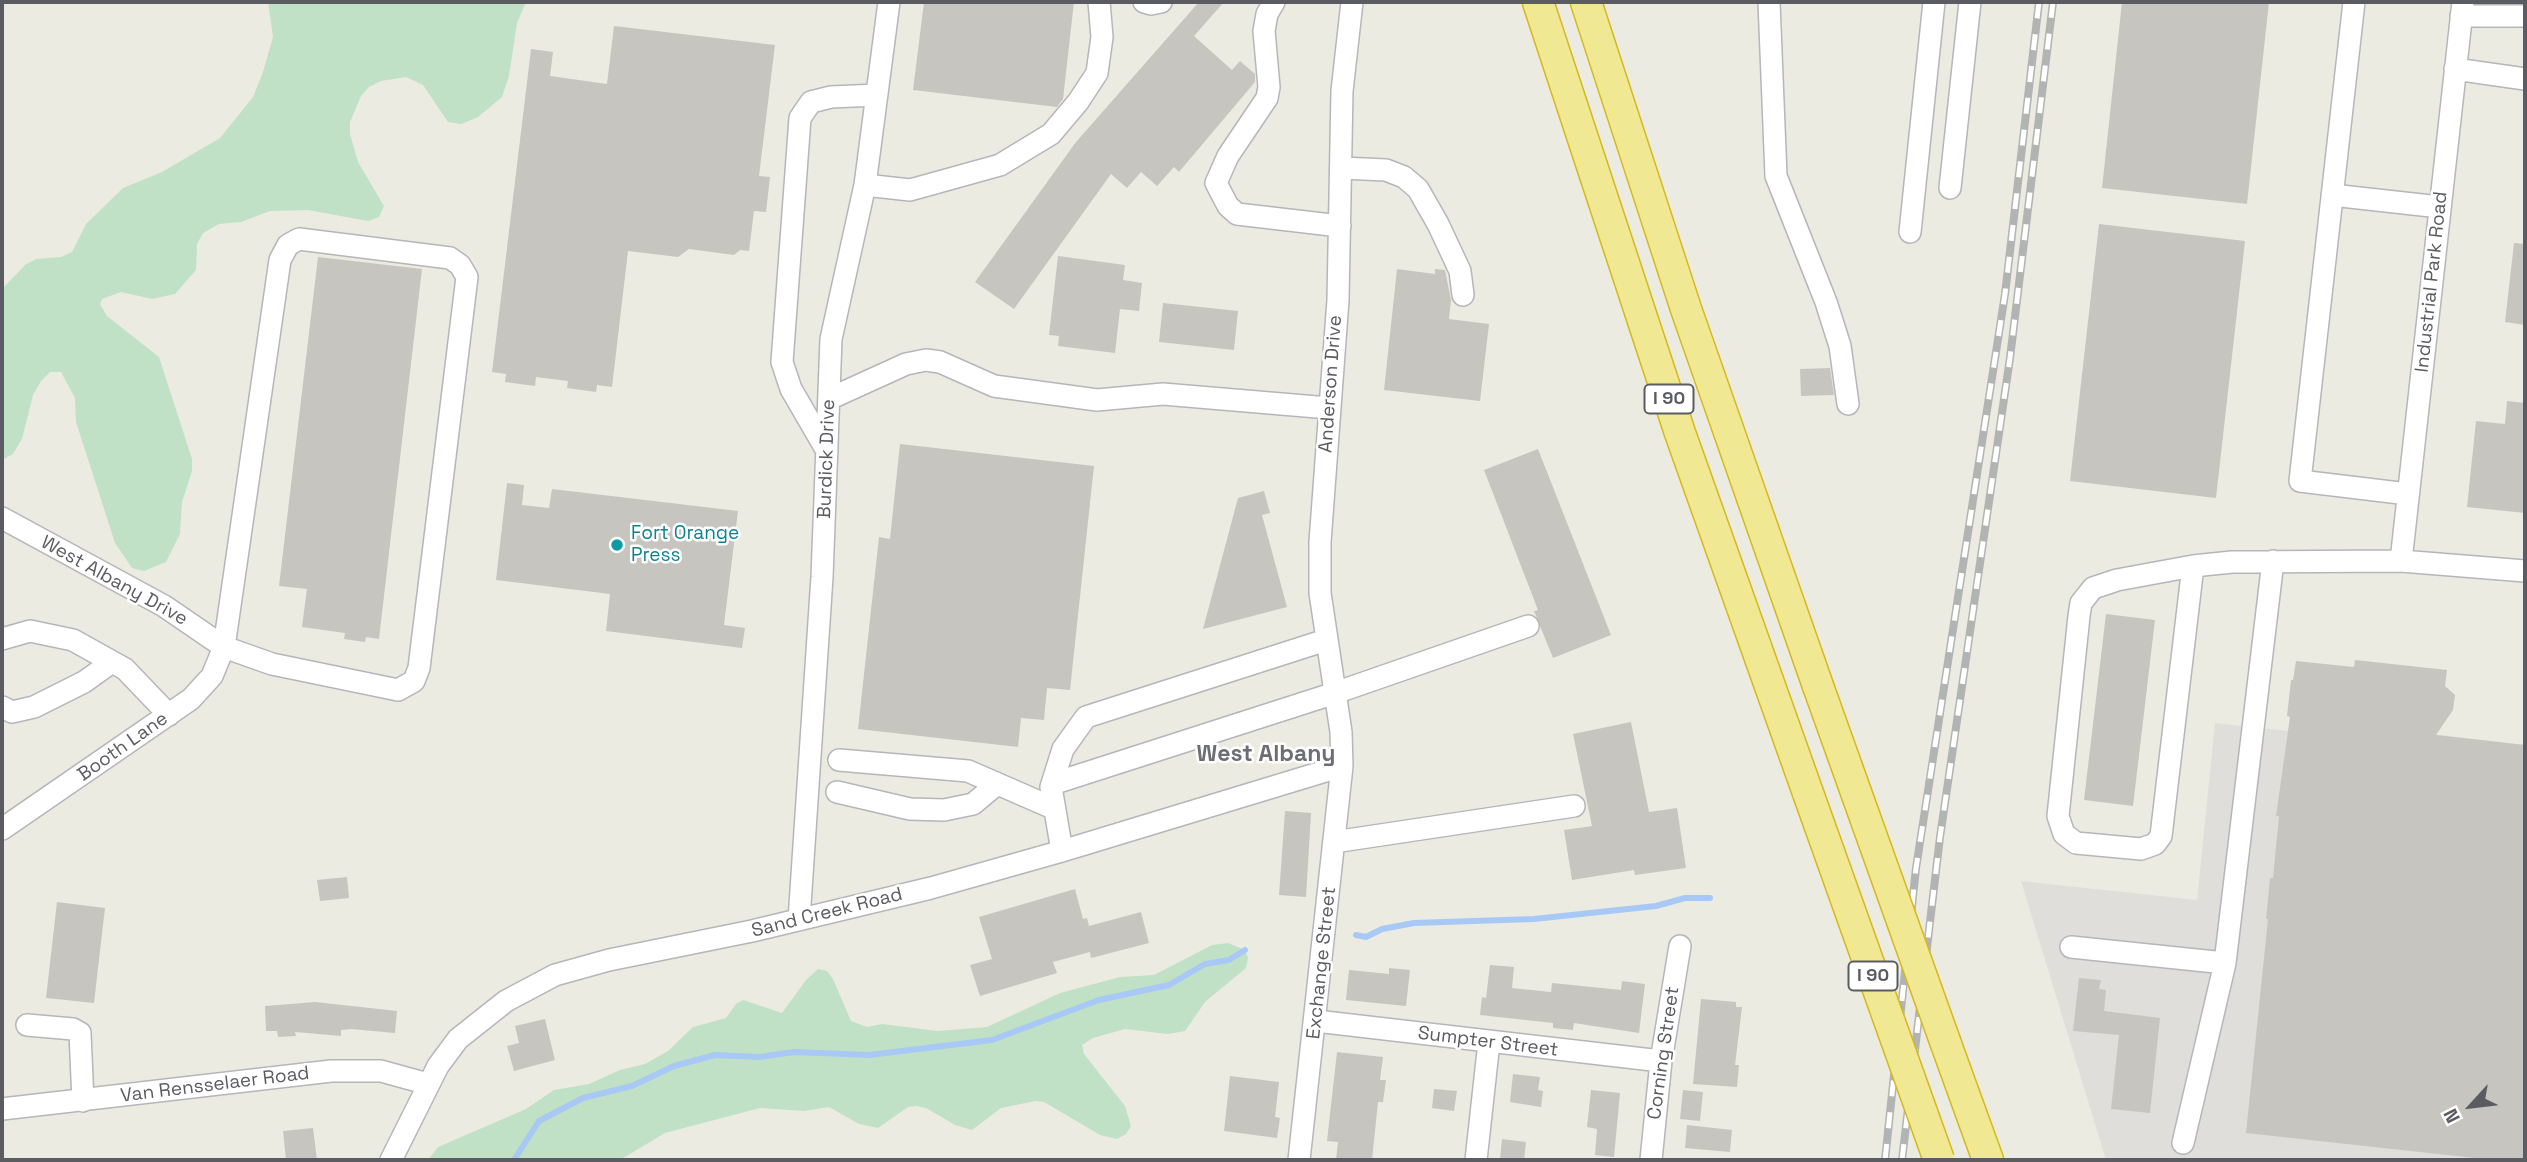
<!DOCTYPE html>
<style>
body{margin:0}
#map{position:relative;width:2527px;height:1162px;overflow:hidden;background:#ecebe2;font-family:"Space Grotesk",sans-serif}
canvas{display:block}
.frame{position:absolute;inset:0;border:4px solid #5b5c61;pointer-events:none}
.north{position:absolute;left:2436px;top:1071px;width:70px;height:70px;-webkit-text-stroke:5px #fff;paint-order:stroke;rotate:243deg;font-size:19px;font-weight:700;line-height:28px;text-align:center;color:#5b5c61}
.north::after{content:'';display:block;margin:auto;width:24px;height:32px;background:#5b5c61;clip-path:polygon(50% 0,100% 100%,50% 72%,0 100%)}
</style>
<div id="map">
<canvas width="2527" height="1162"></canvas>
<div class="frame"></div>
<div class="north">N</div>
</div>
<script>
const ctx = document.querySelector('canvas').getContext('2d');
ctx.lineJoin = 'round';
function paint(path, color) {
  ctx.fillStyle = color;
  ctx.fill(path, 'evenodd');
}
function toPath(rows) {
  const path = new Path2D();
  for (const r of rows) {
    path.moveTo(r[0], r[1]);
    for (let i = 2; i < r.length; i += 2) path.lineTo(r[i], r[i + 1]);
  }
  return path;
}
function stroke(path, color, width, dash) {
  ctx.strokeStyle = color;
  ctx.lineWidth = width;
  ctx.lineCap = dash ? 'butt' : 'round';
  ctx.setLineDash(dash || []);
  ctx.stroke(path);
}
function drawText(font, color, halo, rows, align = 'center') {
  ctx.font = font + ' "Space Grotesk",sans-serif';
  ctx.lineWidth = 5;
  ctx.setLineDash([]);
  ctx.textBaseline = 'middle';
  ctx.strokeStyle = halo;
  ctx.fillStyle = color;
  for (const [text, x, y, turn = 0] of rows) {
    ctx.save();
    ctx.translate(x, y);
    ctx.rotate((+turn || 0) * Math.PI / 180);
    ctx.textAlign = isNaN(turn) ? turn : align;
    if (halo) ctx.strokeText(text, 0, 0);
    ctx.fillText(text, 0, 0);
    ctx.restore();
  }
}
const industrial = toPath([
 [2290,717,2525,745,2525,1160,2106,1160,2021,881,2197,900,2215,723,2288,731]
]);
const green = toPath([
 [268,2,526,2,517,23,509,76,502,97,478,117,461,124,448,122,423,85,406,77,381,81,369,87,361,96,350,122,350,134,358,162,384,206,379,217,368,221,308,210,270,211,241,222,219,224,203,233,197,244,196,270,175,294,152,299,121,292,102,299,100,304,107,316,159,357,192,459,192,471,182,502,180,534,166,562,144,571,132,568,115,543,76,422,75,398,61,372,50,372,41,381,33,395,22,439,13,454,2,460,4,287,25,265,36,259,61,257,72,252,86,224,123,188,162,172,220,138,253,97,263,72,273,37],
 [1228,943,1245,950,1248,958,1246,968,1205,1002,1185,1031,1168,1034,1125,1029,1093,1038,1082,1045,1084,1054,1125,1106,1131,1126,1126,1134,1117,1139,1100,1135,1044,1102,1036,1101,1001,1108,972,1130,955,1125,926,1108,916,1106,908,1107,878,1128,859,1124,829,1107,804,1111,760,1108,665,1133,620,1160,428,1160,438,1147,526,1109,554,1090,589,1084,620,1070,645,1064,668,1051,693,1027,726,1018,736,1004,743,1000,782,1013,806,980,818,969,827,971,833,979,851,1021,867,1027,882,1024,938,1031,987,1027,1060,993,1120,977,1154,975,1212,945]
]);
const stream = toPath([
 [1356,935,1366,937,1382,929,1414,923,1534,919,1656,906,1685,898,1710,898],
 [514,1160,539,1121,583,1098,632,1086,674,1066,715,1055,759,1057,794,1052,869,1055,992,1040,1099,1000,1169,985,1205,964,1229,960,1245,950]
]);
const building = toPath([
 [924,2,1074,2,1063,99,1057,107,913,90],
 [1199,2,1224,2,1194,36,1232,70,1240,61,1255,74,1255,82,1179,172,1174,167,1157,186,1141,172,1127,188,1111,174,1014,309,975,282,1076,142],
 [2122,2,2269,2,2247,204,2102,188],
 [614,26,775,45,759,176,770,177,766,212,754,211,749,251,740,250,734,255,689,249,678,257,628,251,612,387,597,385,596,392,567,388,568,381,536,377,535,386,505,382,506,374,492,372,531,49,553,52,550,76,607,84],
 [2099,224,2245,241,2216,498,2070,481],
 [2514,243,2525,244,2525,325,2505,322],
 [1058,256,1125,265,1123,280,1142,283,1139,311,1120,309,1115,353,1058,346,1059,336,1049,335],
 [318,257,422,269,379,639,366,637,365,642,344,639,345,633,302,627,307,589,279,586],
 [1397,269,1435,274,1435,269,1445,270,1451,300,1449,319,1489,324,1480,401,1384,390],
 [1163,303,1238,311,1234,350,1159,342],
 [1830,368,1834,395,1801,396,1800,369],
 [2507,401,2525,403,2525,513,2467,507,2476,421,2505,424],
 [900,444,1094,466,1070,690,1047,688,1044,720,1021,718,1018,747,858,729,879,537,890,539],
 [1538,449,1611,635,1553,658,1534,611,1538,610,1484,470],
 [507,483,524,485,522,505,549,508,552,489,738,511,724,625,745,628,742,648,606,631,610,594,496,580],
 [1264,491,1270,513,1262,515,1287,607,1203,629,1238,498],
 [2106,614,2155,620,2133,806,2084,800],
 [2355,660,2447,670,2445,686,2455,695,2453,710,2436,735,2525,745,2525,1160,2493,1160,2246,1133,2268,919,2266,919,2270,878,2273,878,2279,816,2276,816,2290,717,2287,716,2291,680,2293,680,2296,661,2354,667],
 [1631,722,1649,812,1677,808,1686,868,1635,875,1634,870,1572,880,1564,830,1592,826,1573,734],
 [1285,811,1311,813,1306,897,1279,895],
 [347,877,349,898,320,901,317,880],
 [1075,889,1083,919,1087,918,1089,926,1141,912,1149,943,1091,958,1090,952,1053,962,1057,973,980,996,970,965,992,959,979,917],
 [57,902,105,908,94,1003,46,998],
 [1490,965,1514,967,1512,988,1551,992,1552,983,1621,990,1622,981,1645,984,1639,1033,1574,1023,1573,1030,1553,1028,1553,1023,1480,1015,1482,997,1486,998],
 [1389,968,1410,970,1406,1006,1346,1000,1349,970,1389,974],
 [2079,978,2101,980,2099,989,2106,990,2104,1011,2160,1018,2150,1113,2111,1109,2119,1035,2073,1031],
 [1701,999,1736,1002,1736,1007,1742,1007,1735,1065,1739,1065,1737,1087,1693,1084],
 [315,1002,397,1011,395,1033,351,1029,341,1030,341,1036,295,1032,296,1036,278,1037,277,1031,266,1031,265,1006],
 [545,1019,555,1060,514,1071,507,1046,519,1043,515,1026],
 [1337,1052,1383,1057,1380,1080,1386,1080,1383,1102,1378,1102,1372,1160,1336,1160,1338,1142,1327,1141],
 [1513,1074,1540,1077,1538,1090,1543,1091,1541,1107,1510,1102],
 [1230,1076,1279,1082,1275,1117,1280,1118,1277,1138,1224,1131],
 [1434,1089,1457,1091,1454,1111,1432,1108],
 [1591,1090,1620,1093,1614,1157,1595,1155,1597,1129,1587,1127],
 [1683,1090,1703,1092,1700,1121,1680,1119],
 [1687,1125,1732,1130,1730,1152,1685,1148],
 [313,1128,317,1160,286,1160,283,1131],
 [1502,1139,1526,1142,1524,1160,1500,1160]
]);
const minor = toPath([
 [1144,2,1151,4,1161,2],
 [1274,2,1267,14,1264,31,1269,87,1267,98,1228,156,1216,183,1228,206,1237,214,1340,226],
 [1769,2,1776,176,1826,302,1840,346,1848,404],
 [2354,2,2300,481,2408,494],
 [2461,16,2525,16],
 [2455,69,2525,79],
 [1342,168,1386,170,1404,177,1418,189,1438,224,1460,271,1463,295],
 [865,185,910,190,1000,165,1051,134,1078,102,1097,73,1102,37,1099,2],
 [1950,188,1970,2],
 [2332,195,2440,207],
 [1910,232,1934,2],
 [299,239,450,258,460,265,467,277,419,668,414,681,398,690,272,664,224,647,280,260,288,245,299,239],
 [829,399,906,364,926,360,940,362,994,386,1097,400,1163,394,1329,408],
 [827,451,791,389,782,362,800,118,811,102,831,97,877,95],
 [2,518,164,606,224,647,212,676,191,699,2,829],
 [2401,561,2463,2],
 [2193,566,2161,836,2155,844,2141,849,2076,843,2064,834,2058,816,2079,616,2081,603,2093,588,2117,580,2193,566,2232,562,2401,561,2525,571],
 [2,639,30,631,73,640,125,669,169,715],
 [2,707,12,712,34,707,84,682,112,662],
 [839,760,968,771,1053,808],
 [1052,784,1335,693,1528,626],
 [837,792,910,809,944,810,973,804,997,784],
 [1334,842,1574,806],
 [1062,851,1051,787,1063,749,1086,717,1326,640],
 [799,920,822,577,831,339,865,185,889,2],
 [2071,947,2225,963],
 [1316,1021,1661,1061],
 [27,1025,73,1029,80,1033,83,1101],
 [2,1109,331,1071,381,1071,428,1084],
 [2183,1143,2225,963,2273,561],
 [391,1160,438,1066,458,1039,506,1001,555,975,609,960,752,931,931,888,1062,851,1342,766],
 [1299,1160,1342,766,1341,732,1320,593,1320,542,1338,300,1342,91,1352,2],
 [1476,1160,1489,1042],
 [1651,1160,1661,1061,1680,946]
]);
const highway = toPath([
 [1538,2,1680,433,1808,793],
 [1586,2,1686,309,1818,686],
 [1946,1044,1988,1160]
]);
const rail = toPath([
 [1885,1160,1916,868,2005,294,2039,2],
 [1902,1160,1940,837,2010,358,2053,2]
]);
const highwayBridge = toPath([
 [1818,686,1946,1044],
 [1808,793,1939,1160]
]);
const markers = [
 [617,545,7,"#0f9aa8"]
];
const shields = [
 [1669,399,49],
 [1873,976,49]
];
const shieldNames = [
 ["I 90",1669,399],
 ["I 90",1873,976]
];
const streetNames = [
 ["Industrial Park Road",2432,282,-84],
 ["Anderson Drive",1331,384,-86],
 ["Burdick Drive",827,459,-88],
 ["West Albany Drive",114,581,29],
 ["Booth Lane",123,747,-35],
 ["Sand Creek Road",827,913,-14],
 ["Exchange Street",1322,963,-84],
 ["Sumpter Street",1488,1042,7],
 ["Corning Street",1664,1053,-82],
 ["Van Rensselaer Road",215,1085,-7]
];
const cultureNames = [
 ["Fort Orange",631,534],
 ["Press",631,556]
];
const quarterNames = [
 ["West Albany",1266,755]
];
paint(industrial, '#dfdeda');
paint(green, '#c1e1c6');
stroke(stream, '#a8c8f5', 6);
paint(building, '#c7c5bf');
stroke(minor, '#b5b6bb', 24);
stroke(highway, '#d6b818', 33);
stroke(minor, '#fff', 21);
stroke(highway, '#f1e894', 30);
stroke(rail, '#b2b3b3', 8);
stroke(rail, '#fff', 5, [16]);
stroke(highwayBridge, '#d6b818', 33, []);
stroke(highwayBridge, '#f1e894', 30);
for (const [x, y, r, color] of markers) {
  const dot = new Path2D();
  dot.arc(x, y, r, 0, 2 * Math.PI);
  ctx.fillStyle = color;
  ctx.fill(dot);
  stroke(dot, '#fff', 2.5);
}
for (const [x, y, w] of shields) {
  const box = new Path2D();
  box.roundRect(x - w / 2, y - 14.5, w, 29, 5);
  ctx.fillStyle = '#fff';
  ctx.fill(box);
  stroke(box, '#5b5c61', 2);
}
drawText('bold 18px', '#5b5c61', null, shieldNames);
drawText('19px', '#5b5c61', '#fff', streetNames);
drawText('19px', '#0d838f', '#fff', cultureNames, 'left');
drawText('bold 23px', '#6c6e73', '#fff', quarterNames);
</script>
